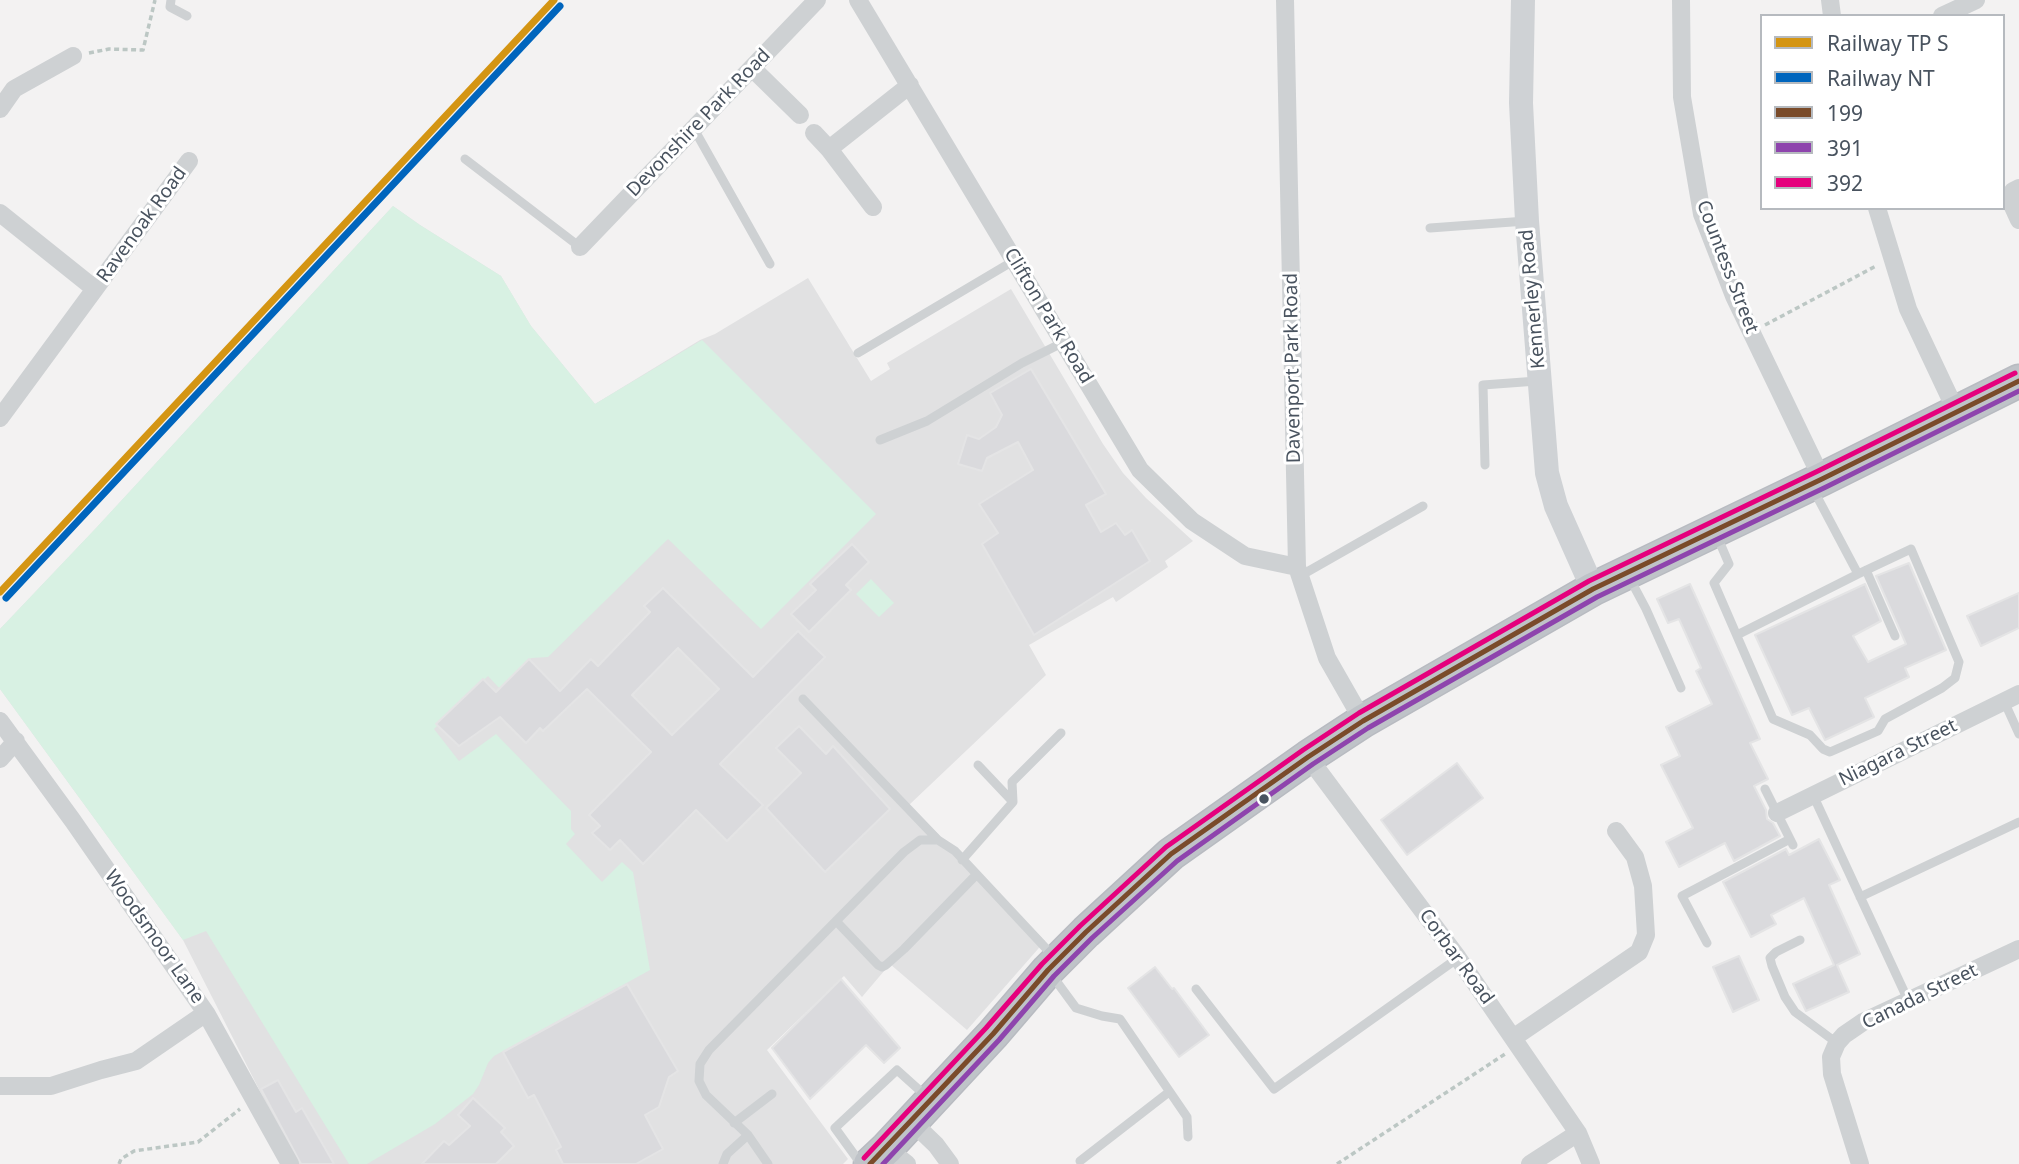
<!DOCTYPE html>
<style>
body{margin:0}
#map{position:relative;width:2019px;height:1164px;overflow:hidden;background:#f3f2f2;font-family:"Noto Sans",sans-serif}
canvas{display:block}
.legend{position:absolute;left:1760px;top:14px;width:245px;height:196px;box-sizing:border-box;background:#fff;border:2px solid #b6babf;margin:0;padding:9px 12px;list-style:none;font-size:21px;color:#49535f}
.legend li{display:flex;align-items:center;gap:14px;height:35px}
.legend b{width:35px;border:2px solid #b6babf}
</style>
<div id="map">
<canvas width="2019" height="1164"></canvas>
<ul class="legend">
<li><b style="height:9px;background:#d49513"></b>Railway TP S</li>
<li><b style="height:9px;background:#0065bd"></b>Railway NT</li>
<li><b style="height:9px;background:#7a4b2a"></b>199</li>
<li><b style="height:9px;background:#8e44ad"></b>391</li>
<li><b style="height:9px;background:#e5007d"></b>392</li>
</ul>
</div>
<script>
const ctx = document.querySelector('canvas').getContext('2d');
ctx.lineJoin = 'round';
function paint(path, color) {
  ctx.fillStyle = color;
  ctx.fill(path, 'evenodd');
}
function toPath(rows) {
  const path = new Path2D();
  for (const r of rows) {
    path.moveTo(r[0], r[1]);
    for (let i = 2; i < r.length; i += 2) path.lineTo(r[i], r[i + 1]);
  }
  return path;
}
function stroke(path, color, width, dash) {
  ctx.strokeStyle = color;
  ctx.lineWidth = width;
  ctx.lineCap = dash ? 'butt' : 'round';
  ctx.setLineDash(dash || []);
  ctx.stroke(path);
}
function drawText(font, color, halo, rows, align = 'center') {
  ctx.font = font + ' "Noto Sans",sans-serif';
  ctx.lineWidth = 6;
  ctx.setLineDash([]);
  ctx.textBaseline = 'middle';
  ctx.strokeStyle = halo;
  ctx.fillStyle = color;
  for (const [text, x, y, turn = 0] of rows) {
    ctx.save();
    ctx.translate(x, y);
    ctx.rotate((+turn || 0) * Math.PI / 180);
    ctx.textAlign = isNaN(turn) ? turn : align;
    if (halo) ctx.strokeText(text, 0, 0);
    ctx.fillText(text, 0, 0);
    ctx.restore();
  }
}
const education = toPath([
 [393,206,420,225,501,276,531,326,595,404,700,340,715,334,808,278,871,381,890,369,887,363,1011,289,1103,444,1123,473,1146,498,1193,541,1165,561,1168,567,1116,602,1113,597,1029,645,1046,675,909,805,1045,941,967,1030,890,964,862,997,844,976,767,1050,848,1159,843,1164,297,1164,183,940,0,689,0,629,97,527]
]);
const green = toPath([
 [393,206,420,225,501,276,531,326,595,404,702,340,876,514,761,629,668,539,548,657,531,658,501,690,488,676,434,729,459,761,496,734,571,811,571,829,575,834,566,844,602,882,622,862,633,872,650,970,494,1056,488,1063,479,1085,473,1094,435,1124,367,1164,349,1164,206,931,183,940,0,689,0,629,97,527],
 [871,579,894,603,879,617,856,594]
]);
const building = toPath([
 [1031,369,1106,494,1086,505,1101,532,1116,523,1125,535,1132,530,1150,561,1034,635,982,544,998,533,979,504,1033,470,1018,442,987,458,982,471,958,464,967,435,979,439,996,427,1002,415,990,393,1031,369],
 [852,544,869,562,846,585,851,590,809,632,791,614,816,590,810,584,852,544],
 [1909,563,1946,650,1905,668,1909,677,1865,698,1874,717,1825,740,1809,708,1792,715,1755,635,1865,584,1881,621,1853,636,1868,662,1906,644,1876,576,1909,563],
 [1690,584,1760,739,1750,743,1768,779,1754,786,1766,810,1767,819,1773,823,1780,836,1734,861,1725,843,1679,867,1666,842,1693,828,1661,765,1680,756,1666,727,1712,704,1696,671,1701,668,1679,619,1668,623,1657,599,1690,584],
 [663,588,753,677,798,631,825,657,720,764,763,805,727,841,696,810,643,864,620,840,610,850,592,833,600,826,589,815,651,752,587,689,543,731,540,728,526,743,500,717,459,746,436,724,483,679,496,692,529,659,560,691,591,659,598,666,650,612,644,606,663,588],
 [678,648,719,689,672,735,632,695,678,648],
 [2019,593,2019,628,1981,646,1967,616,2019,593],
 [799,726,826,754,833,746,890,809,825,872,766,808,801,773,776,748,799,726],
 [1457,763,1483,798,1407,855,1381,820,1457,763],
 [1819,839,1840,880,1829,885,1860,954,1837,965,1849,992,1806,1011,1793,984,1834,965,1804,898,1771,915,1776,924,1751,937,1723,882,1786,849,1789,855,1819,839],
 [1739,956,1759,1000,1733,1012,1713,967,1739,956],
 [1155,967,1172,989,1174,988,1209,1035,1179,1057,1128,988,1155,967],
 [841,979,900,1048,884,1063,866,1045,810,1099,772,1048,841,979],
 [627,984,678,1071,669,1077,659,1107,645,1115,663,1149,636,1164,563,1164,556,1150,561,1147,534,1095,528,1098,503,1052,627,984],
 [278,1080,296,1112,302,1108,334,1164,301,1164,261,1089,278,1080],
 [473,1098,505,1128,501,1132,514,1146,496,1164,422,1164,444,1141,449,1145,470,1126,458,1115,473,1098]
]);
const path = toPath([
 [89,53,109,49,143,50,155,0],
 [1765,325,1876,266],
 [119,1164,121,1159,134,1151,198,1142,240,1109],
 [1337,1164,1505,1054]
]);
const lane = toPath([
 [171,0,170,7,187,16],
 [694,129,770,264],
 [465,159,580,247],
 [1430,228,1526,221],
 [858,353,1015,260],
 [880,440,927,421,1022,363,1064,342],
 [1485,465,1483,385,1537,381],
 [1717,536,1729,564,1714,583,1773,719,1810,735,1823,749,1830,752,1878,731,1885,719,1942,688,1955,678,1959,662,1911,549,1858,574,1813,489],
 [1866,570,1895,636],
 [1300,576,1423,506],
 [1629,577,1646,609,1681,688],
 [1737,635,1858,574],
 [803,699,938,840],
 [2004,701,2019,734],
 [978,765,1013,802],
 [1765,789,1793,845],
 [1813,795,1908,1000],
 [962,860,1013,802,1012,782,1061,733],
 [1860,897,2019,822],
 [836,921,878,965,882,967,886,965,904,949,976,875],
 [1800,940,1776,952,1770,958,1772,966,1785,997,1795,1012,1837,1043],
 [1707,943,1682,896,1790,839],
 [1051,974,1076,1008,1102,1016,1120,1019,1187,1117,1188,1137],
 [1196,989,1274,1089,1458,958],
 [734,1123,772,1094],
 [1080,1161,1169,1092],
 [723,1164,727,1154,748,1135],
 [768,1164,748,1135,706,1095,699,1081,700,1064,709,1050,904,852,920,840,938,840,955,851,1054,957],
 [861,1164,835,1128,897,1070,927,1097]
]);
const street = toPath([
 [858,0,1140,470,1192,521,1245,556,1297,567],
 [1285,0,1297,567,1327,658,1363,721],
 [1681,0,1682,97,1702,214,1734,296,1822,479],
 [1830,0,1832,16],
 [1942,16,1976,0],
 [752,68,800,115],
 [0,109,14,89,73,56],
 [814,133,829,149],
 [2019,188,2013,191,2009,198,2019,220],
 [873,207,829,149,910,85],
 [1877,208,1908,309,1957,413],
 [0,213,95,289],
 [580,247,817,0],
 [0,418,189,161],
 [0,721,73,821,206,1013,290,1164],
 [1308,757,1458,958,1578,1133,1591,1164],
 [0,759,16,741],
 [1777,813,2019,694],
 [1513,1038,1639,952,1646,935,1643,886,1635,857,1616,831],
 [0,1086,51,1086,101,1070,136,1061,206,1013],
 [911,1121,936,1145,950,1164],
 [887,1148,907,1164],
 [1530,1164,1578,1133],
 [1860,1164,1832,1074,1831,1057,1837,1043,1844,1035,1863,1022,2019,949]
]);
const secondary = toPath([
 [1523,0,1521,103,1527,221,1547,473,1556,506,1593,589]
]);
const highway = toPath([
 [870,1164,887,1148,993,1034,1048,970,1086,932,1171,854,1308,757,1363,721,1593,589,1822,479,2019,381]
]);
const bus1 = toPath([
 [870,1164,993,1034,1048,970,1086,932,1171,854,1308,757,1363,721,1593,589,1822,479,2019,381]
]);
const bus2 = toPath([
 [883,1164,999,1040,1054,976,1092,938,1177,861,1313,764,1368,728,1597,597,1826,487,2019,391]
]);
const bus3 = toPath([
 [864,1158,986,1028,1042,964,1080,926,1166,847,1303,750,1359,713,1589,581,1818,471,2015,373]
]);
const rail1 = toPath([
 [0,592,554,0]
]);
const rail2 = toPath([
 [6,598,560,6]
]);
const markers = [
 [1264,799,6,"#49535f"]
];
const streetNames = [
 ["Devonshire Park Road",699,123,-46],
 ["Ravenoak Road",142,225,-54],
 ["Countess Street",1727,267,69],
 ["Kennerley Road",1533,299,-95],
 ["Clifton Park Road",1048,316,59],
 ["Davenport Park Road",1293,368,-91],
 ["Niagara Street",1898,753,-26],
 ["Woodsmoor Lane",154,937,55],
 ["Corbar Road",1456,957,54],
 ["Canada Street",1920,997,-26]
];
paint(education, '#e1e1e2');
paint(green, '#d8f1e3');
paint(building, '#dadadd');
stroke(building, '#e4e4e5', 2);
stroke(highway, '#b8bbc1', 35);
stroke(path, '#bcc7c4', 3.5, [5, 3.5]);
stroke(lane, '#ced1d3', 9);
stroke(street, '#ced1d3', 18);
stroke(secondary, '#cfd2d5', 24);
stroke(highway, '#bfc3c8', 32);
stroke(bus1, '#7a4b2a', 5);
stroke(bus2, '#8e44ad', 5);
stroke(bus3, '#e5007d', 5);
stroke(rail1, '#d49513', 7);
stroke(rail2, '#0065bd', 7);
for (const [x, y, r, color] of markers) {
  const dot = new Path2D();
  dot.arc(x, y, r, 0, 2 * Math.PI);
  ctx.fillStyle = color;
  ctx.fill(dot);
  stroke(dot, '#fff', 2.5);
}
drawText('19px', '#49535f', '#fff', streetNames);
</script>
